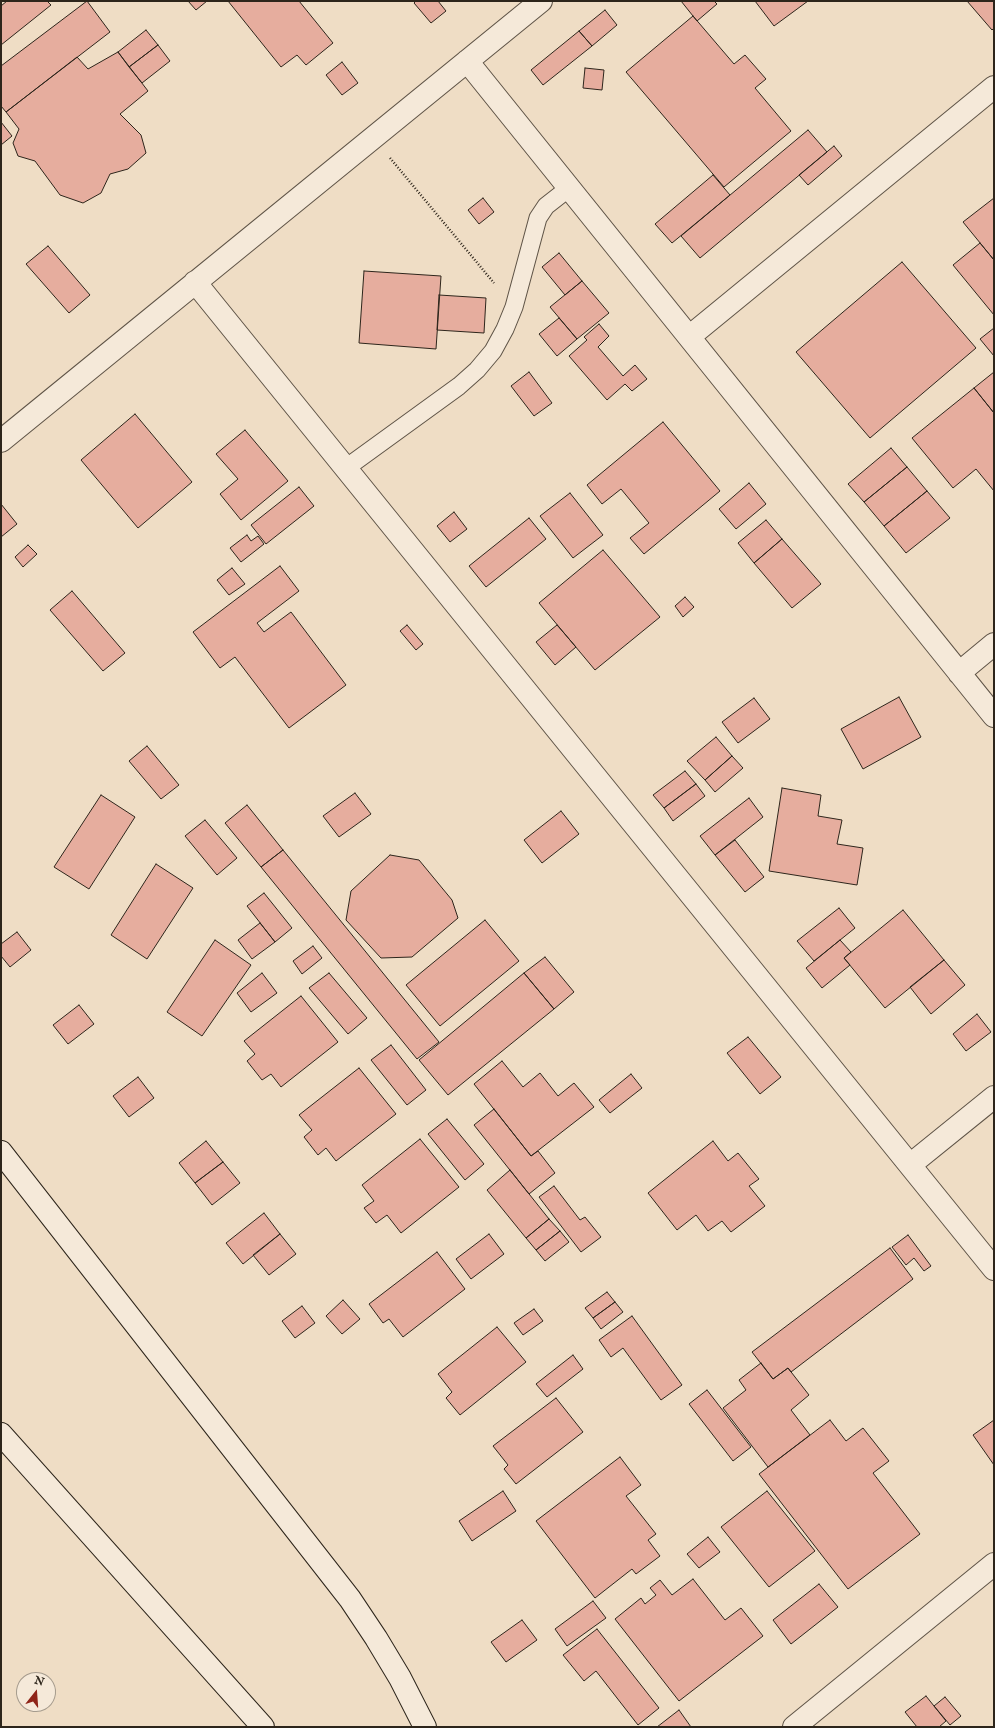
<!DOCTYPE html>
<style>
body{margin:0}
#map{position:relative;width:995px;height:1728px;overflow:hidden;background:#efddc5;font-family:"IM FELL English",serif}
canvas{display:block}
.frame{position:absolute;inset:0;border:2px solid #2d251b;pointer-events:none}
.north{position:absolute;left:16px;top:1672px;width:40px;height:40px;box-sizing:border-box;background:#f5e9d9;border:1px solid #a59b8d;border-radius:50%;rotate:17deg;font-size:11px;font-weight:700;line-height:16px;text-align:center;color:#2d251b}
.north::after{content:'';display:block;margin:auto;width:14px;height:18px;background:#8f2418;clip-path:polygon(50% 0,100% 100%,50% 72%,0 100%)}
</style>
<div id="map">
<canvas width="995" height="1728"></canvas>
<div class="frame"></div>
<div class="north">N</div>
</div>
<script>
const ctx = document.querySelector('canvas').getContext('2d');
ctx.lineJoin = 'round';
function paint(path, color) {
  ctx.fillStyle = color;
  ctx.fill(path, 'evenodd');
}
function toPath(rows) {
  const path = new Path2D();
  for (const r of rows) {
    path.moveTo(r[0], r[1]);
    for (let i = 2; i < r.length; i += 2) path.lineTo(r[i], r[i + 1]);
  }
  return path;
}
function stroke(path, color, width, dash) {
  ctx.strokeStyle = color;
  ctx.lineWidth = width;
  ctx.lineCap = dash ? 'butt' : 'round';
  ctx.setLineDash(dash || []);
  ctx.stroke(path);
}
const building = toPath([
 [7,1,47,1,51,5,1,45,1,6,7,1],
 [87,1,110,32,6,112,1,106,1,66,87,1],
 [188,1,207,1,196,10,188,1],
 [228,1,299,1,333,43,306,65,297,55,281,67,228,1],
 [416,1,438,1,446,11,431,23,414,3,416,1],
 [681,1,714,1,717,4,697,21,681,1],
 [755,1,808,1,774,26,755,1],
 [967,1,994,1,994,28,992,30,967,1],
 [605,10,617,25,592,46,579,31,605,10],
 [693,16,734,64,745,55,766,79,755,88,791,131,724,187,626,72,693,16],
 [146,30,158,45,129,67,118,52,146,30],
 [579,31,592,46,543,85,531,70,579,31],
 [158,45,170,61,142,83,129,67,158,45],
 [118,52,148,91,120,114,141,135,146,153,128,169,110,174,101,193,83,203,60,195,35,161,18,156,13,143,19,129,6,112,77,57,88,69,118,52],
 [342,62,358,83,342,95,326,75,342,62],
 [585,68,604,70,602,90,583,88,585,68],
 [1,122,12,136,1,145,1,122],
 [808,130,827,152,700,258,681,236,808,130],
 [834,146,842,156,808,185,799,175,834,146],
 [713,175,730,195,672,243,655,224,713,175],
 [483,198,494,212,479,224,468,210,483,198],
 [994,198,994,260,963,222,994,198],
 [980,243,994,260,994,315,953,265,980,243],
 [48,246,90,295,69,313,26,264,48,246],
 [559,253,582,281,565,295,542,267,559,253],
 [902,262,976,348,870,438,796,352,902,262],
 [364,271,441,276,436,349,359,343,364,271],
 [582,281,609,313,577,339,550,307,582,281],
 [439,295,486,298,484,333,437,330,439,295],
 [559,318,577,339,557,356,539,334,559,318],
 [599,324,609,336,598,347,623,376,635,365,647,379,632,391,625,384,607,400,569,356,587,340,584,337,599,324],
 [994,328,994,356,980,339,994,328],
 [529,372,552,403,534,416,511,386,529,372],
 [994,372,994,413,974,388,994,372],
 [974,388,994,413,994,491,976,469,953,488,912,438,974,388],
 [135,414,192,482,138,528,81,460,135,414],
 [663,422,720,491,644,554,630,538,649,523,621,489,602,504,587,485,663,422],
 [245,430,288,481,241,520,220,494,238,479,216,454,245,430],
 [891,448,907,467,864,502,848,484,891,448],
 [907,467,927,491,884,526,864,502,907,467],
 [749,483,766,504,736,529,719,509,749,483],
 [299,487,314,506,266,544,251,525,299,487],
 [927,491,950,518,906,553,884,526,927,491],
 [570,493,603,535,573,558,540,516,570,493],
 [1,504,17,524,1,537,1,504],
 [454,512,467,529,450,542,437,526,454,512],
 [529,518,546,539,486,587,469,566,529,518],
 [766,520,782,539,754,563,738,543,766,520],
 [247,535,251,541,258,536,264,544,241,562,230,548,247,535],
 [782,539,821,584,792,608,754,563,782,539],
 [28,545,37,554,23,567,15,557,28,545],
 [603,550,660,617,595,670,539,603,603,550],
 [280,566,299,591,257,623,264,632,291,612,346,685,289,728,235,657,220,668,193,632,280,566],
 [232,568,245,584,229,595,217,580,232,568],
 [72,591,125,653,103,671,50,610,72,591],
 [685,597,694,607,683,617,675,606,685,597],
 [407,625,423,644,416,650,400,631,407,625],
 [557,625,576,647,555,665,536,642,557,625],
 [899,697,921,737,863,769,841,729,899,697],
 [754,698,770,719,738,743,722,722,754,698],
 [716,737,732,756,705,780,687,761,716,737],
 [147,746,179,785,161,799,129,761,147,746],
 [732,756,743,768,715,792,705,780,732,756],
 [685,771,696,784,664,808,653,795,685,771],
 [696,784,705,796,673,821,664,808,696,784],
 [782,788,821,795,818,816,842,820,837,844,863,848,857,885,769,871,782,788],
 [355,793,371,814,339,837,323,816,355,793],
 [101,795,135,817,89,889,54,867,101,795],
 [749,798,763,817,715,855,700,836,749,798],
 [247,805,283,850,261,867,225,823,247,805],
 [561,811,579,834,542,863,524,840,561,811],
 [205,820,237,858,217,875,185,836,205,820],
 [735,840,764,877,745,892,715,855,735,840],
 [283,850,439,1042,417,1059,261,867,283,850],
 [390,855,419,860,452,900,458,918,412,957,381,958,346,920,351,891,390,855],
 [156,864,193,888,147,959,111,935,156,864],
 [264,893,292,928,275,942,247,906,264,893],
 [839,908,855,928,814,961,797,941,839,908],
 [903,910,944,960,885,1008,844,958,903,910],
 [485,920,519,961,440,1026,406,985,485,920],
 [260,923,275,942,252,959,238,940,260,923],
 [17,932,31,950,10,967,1,956,1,944,17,932],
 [215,940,251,965,202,1036,167,1012,215,940],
 [840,940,851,952,844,958,850,965,822,988,806,968,840,940],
 [313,946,322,958,302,974,293,961,313,946],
 [545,957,574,992,554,1009,524,973,545,957],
 [944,960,965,985,931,1014,910,987,944,960],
 [262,973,277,993,251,1012,237,993,262,973],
 [329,973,367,1018,348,1034,309,988,329,973],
 [524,973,554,1009,448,1095,419,1060,524,973],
 [301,996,338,1042,281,1087,271,1074,262,1080,247,1061,255,1054,244,1041,301,996],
 [79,1005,94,1024,68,1044,53,1025,79,1005],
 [977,1014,991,1032,966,1051,953,1034,977,1014],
 [748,1037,781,1077,760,1094,727,1053,748,1037],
 [391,1045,426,1090,407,1105,371,1060,391,1045],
 [502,1061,523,1087,540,1073,558,1096,574,1083,594,1107,531,1156,474,1084,502,1061],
 [359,1068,396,1114,336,1161,326,1148,318,1155,304,1137,312,1130,299,1115,359,1068],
 [631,1074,642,1088,610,1113,599,1100,631,1074],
 [138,1077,154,1098,129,1117,113,1096,138,1077],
 [494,1109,531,1156,538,1151,555,1173,529,1194,474,1125,494,1109],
 [447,1119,484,1164,465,1180,428,1134,447,1119],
 [420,1139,459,1187,401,1233,387,1215,376,1223,364,1208,374,1201,362,1185,420,1139],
 [206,1141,223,1162,195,1183,179,1163,206,1141],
 [713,1141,728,1161,738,1153,759,1179,749,1186,765,1206,731,1232,722,1221,708,1231,696,1215,677,1230,648,1193,713,1141],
 [223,1162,240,1183,212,1205,195,1183,223,1162],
 [510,1170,549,1219,526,1238,487,1190,510,1170],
 [554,1186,580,1220,585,1217,601,1237,581,1252,539,1197,554,1186],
 [264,1213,280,1234,243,1264,226,1243,264,1213],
 [549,1219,560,1231,536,1250,526,1238,549,1219],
 [560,1231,569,1242,545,1261,536,1250,560,1231],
 [280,1234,296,1254,269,1275,253,1255,280,1234],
 [489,1234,504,1254,471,1279,456,1259,489,1234],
 [908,1235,931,1266,924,1271,914,1258,906,1265,892,1247,908,1235],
 [890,1248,913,1279,791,1372,788,1368,773,1379,752,1352,890,1248],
 [437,1252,465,1289,403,1337,389,1319,383,1323,369,1304,437,1252],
 [607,1292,615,1302,593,1318,585,1308,607,1292],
 [343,1300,360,1319,342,1334,326,1316,343,1300],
 [615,1302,623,1312,601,1329,593,1318,615,1302],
 [302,1306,315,1323,295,1338,282,1321,302,1306],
 [534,1309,543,1321,523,1335,514,1323,534,1309],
 [632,1316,682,1385,661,1400,623,1348,611,1357,599,1340,632,1316],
 [497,1327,526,1362,460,1415,446,1398,452,1392,438,1374,497,1327],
 [573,1355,583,1369,547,1397,536,1384,573,1355],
 [761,1363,773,1379,788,1368,809,1395,791,1410,810,1435,768,1467,723,1408,746,1390,739,1380,761,1363],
 [707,1390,751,1447,733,1461,689,1404,707,1390],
 [556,1398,583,1432,516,1484,504,1469,508,1465,493,1446,556,1398],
 [830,1420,846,1441,863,1428,889,1461,873,1473,920,1534,848,1589,759,1474,830,1420],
 [994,1420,994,1465,973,1435,994,1420],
 [620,1457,641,1485,626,1496,656,1534,648,1540,660,1556,636,1574,632,1569,595,1598,536,1521,620,1457],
 [503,1491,516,1511,472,1541,459,1521,503,1491],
 [767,1491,815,1551,769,1587,721,1527,767,1491],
 [708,1537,720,1552,699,1568,687,1554,708,1537],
 [693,1579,725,1620,741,1608,763,1636,679,1701,615,1619,641,1598,645,1604,656,1595,650,1588,660,1580,672,1595,693,1579],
 [819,1584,838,1607,791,1644,773,1620,819,1584],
 [593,1601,606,1618,567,1646,555,1629,593,1601],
 [522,1620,537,1640,506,1662,491,1642,522,1620],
 [597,1629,659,1708,638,1725,596,1671,584,1681,563,1655,597,1629],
 [926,1696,946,1721,939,1727,917,1727,905,1712,926,1696],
 [945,1697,961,1716,950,1725,934,1706,945,1697],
 [679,1710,691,1727,657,1727,679,1710]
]);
const path = toPath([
 [390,158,494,283]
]);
const lane = toPath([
 [346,468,459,386,477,370,493,351,505,329,514,307,538,218,546,206,569,188]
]);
const street = toPath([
 [467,61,994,716],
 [195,282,994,1269],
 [689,337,994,87],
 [1,441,541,1],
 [959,673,994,644],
 [910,1165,994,1097],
 [794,1727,994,1564]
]);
const secondary = toPath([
 [1,1152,350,1599,376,1638,400,1678,425,1727],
 [1,1434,263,1727]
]);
paint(building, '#e6ad9e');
stroke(building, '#2d251b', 1);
stroke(lane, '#5e5346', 19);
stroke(street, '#5e5346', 24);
stroke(secondary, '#2d251b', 24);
stroke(path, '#2d251b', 2.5, [1, 2]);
stroke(lane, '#f5e9d9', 17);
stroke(street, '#f5e9d9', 22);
stroke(secondary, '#f5e9d9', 22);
</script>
